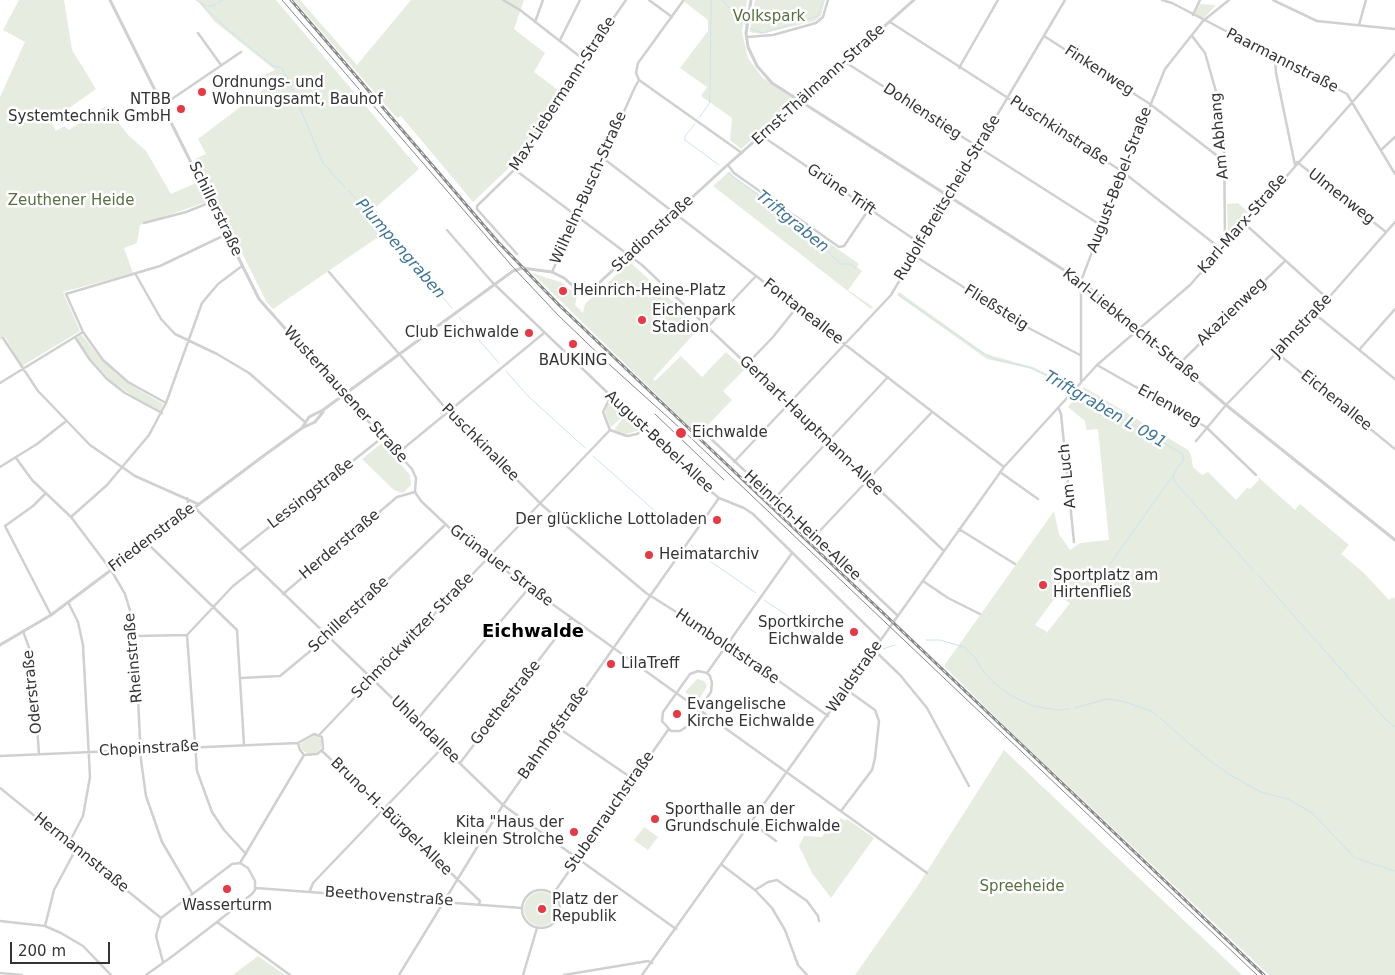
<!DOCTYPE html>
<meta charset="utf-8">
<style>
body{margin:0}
#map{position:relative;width:1395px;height:975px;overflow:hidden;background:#fff;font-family:"DejaVu Sans",sans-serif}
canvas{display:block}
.scale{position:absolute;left:10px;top:942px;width:100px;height:22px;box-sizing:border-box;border:2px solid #333;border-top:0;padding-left:6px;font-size:15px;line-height:18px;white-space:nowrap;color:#333;-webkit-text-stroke:4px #fff;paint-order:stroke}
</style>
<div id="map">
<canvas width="1395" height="975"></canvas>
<div class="scale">200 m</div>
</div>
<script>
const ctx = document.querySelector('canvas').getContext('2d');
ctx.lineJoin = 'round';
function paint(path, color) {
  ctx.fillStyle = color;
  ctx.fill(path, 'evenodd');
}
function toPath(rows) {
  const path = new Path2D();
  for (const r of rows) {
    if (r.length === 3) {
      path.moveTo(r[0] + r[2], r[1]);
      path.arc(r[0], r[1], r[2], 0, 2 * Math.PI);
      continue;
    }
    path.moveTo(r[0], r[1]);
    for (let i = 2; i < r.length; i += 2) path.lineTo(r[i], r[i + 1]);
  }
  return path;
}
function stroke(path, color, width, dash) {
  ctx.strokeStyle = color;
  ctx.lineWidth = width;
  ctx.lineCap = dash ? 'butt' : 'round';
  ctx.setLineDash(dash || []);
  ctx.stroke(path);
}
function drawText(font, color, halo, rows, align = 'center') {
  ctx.font = font + ' "DejaVu Sans",sans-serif';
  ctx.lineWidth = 5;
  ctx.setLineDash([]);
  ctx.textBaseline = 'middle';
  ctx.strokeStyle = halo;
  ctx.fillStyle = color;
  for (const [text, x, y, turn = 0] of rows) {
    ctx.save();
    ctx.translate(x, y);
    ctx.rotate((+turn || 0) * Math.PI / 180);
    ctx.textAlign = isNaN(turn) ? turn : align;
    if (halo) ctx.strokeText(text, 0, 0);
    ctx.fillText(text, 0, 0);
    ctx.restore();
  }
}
const green = toPath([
 [19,0,64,0,72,50,96,89,59,115,52,110,47,113,56,131,64,126,69,130,106,106,128,135,146,151,171,194,196,183,206,202,140,225,137,243,124,248,133,273,63,292,80,331,22,366,5,337,0,340,0,97,25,42,3,30],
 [197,0,276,0,419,169,375,208,383,223,379,227,384,233,273,309,266,301,195,159,206,154,198,139,268,86,262,76,275,70,214,21],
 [294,0,300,0,357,65,411,0,524,0,514,29,545,53,534,72,558,90,514,163,473,202,401,116,397,118],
 [682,0,747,0,742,32,748,58,762,77,796,101,741,149,730,140,732,118,701,96,707,87,680,68,708,31,708,20],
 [755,0,825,0,821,16,815,21,761,34,750,32],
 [1200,4,1216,5,1203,19,1195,14],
 [730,171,732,175,859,264,857,267,862,271,848,290,873,307,871,309,713,186],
 [1238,203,1248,212,1228,234,1227,204],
 [630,262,700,327,653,379,655,381,681,356,702,377,726,352,745,369,723,391,732,400,698,435,532,273,563,283,577,296,575,305,583,313,585,304],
 [899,292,986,354,1033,367,1073,386,1071,388,1032,369,987,359,897,295],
 [80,335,82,335,97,354,126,382,163,404,161,411,134,397,110,380,90,359,77,338],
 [1084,387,1188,450,1191,455,1193,467,1202,475,1208,472,1236,500,1247,488,1250,489,1259,480,1257,476,1295,510,1300,504,1349,545,1341,554,1363,572,1389,600,1393,597,1395,599,1395,975,1269,975,1014,735,944,666,1054,511,1059,534,1070,550,1080,543,1109,540,1098,429,1086,430,1085,421,1068,407],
 [1057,595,1070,603,1039,643,1047,632,1035,625],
 [609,400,620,411,620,419,611,427,605,413],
 [623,418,629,420,640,430,626,434,614,430],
 [382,443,410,475,411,485,403,493,394,490,362,459],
 [697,679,704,681,707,686,698,701,685,692],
 [314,735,321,739,321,748,315,754,308,754,302,750,300,744],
 [1004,750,1124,864,1242,975,855,975,917,887],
 [841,818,846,821,847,819,874,838,831,898,812,873,799,846,804,836,822,837,831,824,835,827],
 [644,827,658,837,648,850,634,840],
 [541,909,17],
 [258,956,285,975,233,975]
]);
const stream = toPath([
 [196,0,206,6,215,5,223,0],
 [722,0,750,29,763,33,818,16,823,0],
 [201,4,225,27,273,66,282,68,288,79],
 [289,82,323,163,345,187],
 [699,118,709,104,710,96,711,0],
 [695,124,685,136,685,140,719,165],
 [728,173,793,220,841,264,850,264,856,268],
 [348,190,452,308],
 [899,295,978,350,994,359,1031,368,1079,392,1182,454,1184,459,1173,475,1174,481,1253,570],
 [459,317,499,363],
 [506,371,528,396,585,448],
 [593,456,665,520],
 [691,545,710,561,756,593],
 [1110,564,1172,477],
 [1258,575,1385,719,1395,727],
 [764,600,824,640],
 [926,640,940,640,964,647,974,656,983,671,994,683,1010,695,1033,706,1057,710,1070,709],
 [883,649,895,645],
 [1075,708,1107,699,1122,701,1151,711,1158,716],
 [1160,718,1205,757,1230,775,1261,792,1288,799,1312,813,1355,858,1395,871]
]);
const minor = toPath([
 [503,0,520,10,583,59],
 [649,0,672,17],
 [1162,0,1172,3,1347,94,1395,174],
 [1273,0,1317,21,1395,29],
 [683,1,638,63,636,73,639,80,742,153],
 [1193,15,1200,0],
 [535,22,543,0],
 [890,22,1123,172,1221,249],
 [1359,25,1366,0],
 [198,33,221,65],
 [1044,36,1150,104,1224,161],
 [1192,36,1205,53,1217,95,1224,143,1225,239,1228,241],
 [747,37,773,35,816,23,823,17,828,0],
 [560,40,580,0],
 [1275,57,1276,73,1295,165],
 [845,62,1102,226],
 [959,68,998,0],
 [163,105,241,52],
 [762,136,921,244],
 [1381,150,1395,137],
 [603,158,1004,467],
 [1297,162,1386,232],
 [728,165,734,173,839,247,844,246,869,209],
 [514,169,642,265,944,551],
 [144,223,186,212,211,202],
 [1244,223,1328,299],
 [447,230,492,282,707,488,719,498,744,508,753,514,881,640],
 [517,254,477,209,477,206,513,171,549,110,626,0],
 [915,256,1021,324,1080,355],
 [329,272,448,411,543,506,646,593,724,642,828,716],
 [552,272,635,87,639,80],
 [136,275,161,319,175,334,217,354,249,373,305,422],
 [1315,314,1395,379],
 [704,331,756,276],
 [75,337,90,360,107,379,125,393,162,413],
 [3,338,38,391,90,445,135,476,198,504],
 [1359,350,1395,309],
 [1277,353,1395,449],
 [747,364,773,337,797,307],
 [1179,364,1285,261],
 [1097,365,1206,427,1256,475],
 [1081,382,1081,281,1108,210,1165,69,1203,21,1229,0],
 [0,383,83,332],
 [344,395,412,469,416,478,415,492],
 [611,396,603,412,610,430,627,436,637,434,645,428],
 [166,403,128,382,103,360,83,332,66,294,160,266,227,234],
 [1059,409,1061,414,1074,542],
 [707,435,898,616],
 [1196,441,1226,405,1317,311,1395,222],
 [398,453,544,333],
 [16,458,32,480,71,517,111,570,125,594,132,617,135,636,141,760,146,796,162,842,192,893],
 [734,462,891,295,1065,0],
 [0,467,37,444,65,422],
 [1000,472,1038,499],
 [415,492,421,501,457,535,491,560,927,873],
 [46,493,33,506,5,526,51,615],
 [187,498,190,510],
 [774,499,888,377],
 [194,507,503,805,676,929],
 [71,517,107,485,149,435,166,403,202,303,218,284,242,266],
 [959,529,1015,564],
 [814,537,932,412],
 [147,543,237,630,244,745],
 [239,551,383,437],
 [923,581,948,598,980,614],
 [283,594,397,497,415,492],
 [68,602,78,622,83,645,90,777,83,816,69,843],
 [23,631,32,656,39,754],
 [187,635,197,771,212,812,224,830,246,854],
 [187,635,233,586,256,568],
 [135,636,187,635],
 [874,650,900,675,927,708,969,786],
 [698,671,707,673,710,676,712,683,711,692,686,727,680,731,671,731,662,721,663,712,690,674,698,671],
 [707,673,792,553],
 [241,678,280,676,331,634,445,525],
 [416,721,529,588],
 [557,727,633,779],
 [314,734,322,737,323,749,317,754,304,755,300,750,298,743,314,734],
 [320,734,610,430],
 [322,751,431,854,480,901,479,904],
 [0,756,298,743],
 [460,763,571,618],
 [0,788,161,918],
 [841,811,872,770,875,758,879,721,875,710,847,690],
 [752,823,776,841],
 [240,863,304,755],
 [722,865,755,890,772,908,785,930,798,965,807,975],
 [256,888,522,908],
 [541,909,19],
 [755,890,768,882,777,880,807,901,818,916,819,921],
 [310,891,313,883,443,747],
 [553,894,668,730],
 [0,921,45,926,61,933,83,946,111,975],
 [217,922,290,975],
 [45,926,54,890,76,849],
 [0,973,22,975],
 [146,975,174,955,217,922,252,894,255,890,255,881,248,868,240,863,232,864,161,918,156,936,163,962],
 [399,975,503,805,719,498],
 [523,975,537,928],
 [564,975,648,961,652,963],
 [642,975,1004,467,1097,365,1190,285,1395,54]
]);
const tertiary = toPath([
 [110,0,259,299,344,395],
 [751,0,746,33,748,47,757,66,772,83,1081,281,1226,405,1395,540],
 [302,428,309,417,323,410,513,271,522,268,552,272,564,278,581,293,588,293,723,169,914,0],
 [0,645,51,615,266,454,302,428,315,422,323,412]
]);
const tram = toPath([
 [282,0,512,266,558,315,611,366,691,438,1257,975],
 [655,414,724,480]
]);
const rail = toPath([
 [291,0,498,242,559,305,1264,975]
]);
const markers = [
 [202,92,5,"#e63946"],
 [181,109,5,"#e63946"],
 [563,291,5,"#e63946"],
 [642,320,5,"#e63946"],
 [529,333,5,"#e63946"],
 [573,344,5,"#e63946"],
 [681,433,6,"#e63946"],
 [717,520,5,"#e63946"],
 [649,555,5,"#e63946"],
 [1043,585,5,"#e63946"],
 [854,632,5,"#e63946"],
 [611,664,5,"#e63946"],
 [677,714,5,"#e63946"],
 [655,819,5,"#e63946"],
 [574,832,5,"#e63946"],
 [227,889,5,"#e63946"],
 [542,909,5,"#e63946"]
];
const parkNames = [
 ["Volkspark",769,17],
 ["Zeuthener Heide",71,201],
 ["Spreeheide",1022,887]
];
const streetNames = [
 ["Paarmannstraße",1282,61,27],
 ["Finkenweg",1099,71,33],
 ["Ernst-Thälmann-Straße",819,85,-42],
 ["Max-Liebermann-Straße",563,94,-57],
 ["Dohlenstieg",922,112,33],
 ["Puschkinstraße",1059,131,33],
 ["Am Abhang",1220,136,-95],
 ["August-Bebel-Straße",1120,180,-69],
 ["Wilhelm-Busch-Straße",589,188,-66],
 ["Grüne Trift",841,190,34],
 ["Ulmenweg",1341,197,38],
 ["Rudolf-Breitscheid-Straße",948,198,-59],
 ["Schillerstraße",215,209,64],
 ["Karl-Marx-Straße",1243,224,-49],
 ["Stadionstraße",653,234,-43],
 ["Fließsteig",996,308,32],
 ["Fontaneallee",803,312,38],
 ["Akazienweg",1232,312,-44],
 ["Karl-Liebknecht-Straße",1131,326,39],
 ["Jahnstraße",1302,326,-47],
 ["Wusterhausener Straße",345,395,48],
 ["Eichenallee",1336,401,39],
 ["Erlenweg",1169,406,29],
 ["Gerhart-Hauptmann-Allee",811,426,44],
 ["August-Bebel-Allee",659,442,43],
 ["Puschkinallee",480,443,45],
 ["Am Luch",1068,476,-96],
 ["Lessingstraße",311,494,-38],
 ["Heinrich-Heine-Allee",802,526,43],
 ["Friedenstraße",152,538,-37],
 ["Herderstraße",340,545,-40],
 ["Grünauer Straße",501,566,37],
 ["Schillerstraße",349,615,-43],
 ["Schmöckwitzer Straße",413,636,-46],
 ["Humboldtstraße",727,647,34],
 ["Rheinstraße",134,658,-95],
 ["Waldstraße",855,677,-55],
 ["Oderstraße",33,692,-96],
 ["Goethestraße",506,703,-52],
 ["Uhlandallee",425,730,44],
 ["Bahnhofstraße",554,733,-55],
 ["Chopinstraße",149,749,-3],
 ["Stubenrauchstraße",610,812,-55],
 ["Bruno-H.-Bürgel-Allee",391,817,44],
 ["Hermannstraße",81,853,39],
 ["Beethovenstraße",389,897,4]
];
const poiNames = [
 ["Ordnungs- und",212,83],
 ["Wohnungsamt, Bauhof",212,100],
 ["NTBB",171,100,"right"],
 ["Systemtechnik GmbH",171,117,"right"],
 ["Heinrich-Heine-Platz",573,291],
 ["Eichenpark",652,311],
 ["Stadion",652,328],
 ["Club Eichwalde",519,333,"right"],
 ["BAUKING",573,361,"center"],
 ["Eichwalde",692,433],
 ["Der glückliche Lottoladen",707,520,"right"],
 ["Heimatarchiv",659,555],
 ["Sportplatz am",1053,576],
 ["Hirtenfließ",1053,593],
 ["Sportkirche",844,623,"right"],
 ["Eichwalde",844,640,"right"],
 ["LilaTreff",621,664],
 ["Evangelische",687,705],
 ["Kirche Eichwalde",687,722],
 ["Sporthalle an der",665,810],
 ["Grundschule Eichwalde",665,827],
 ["Kita \"Haus der",564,823,"right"],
 ["kleinen Strolche",564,840,"right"],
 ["Platz der",552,900],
 ["Republik",552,917],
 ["Wasserturm",227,906,"center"]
];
const waterNames = [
 ["Triftgraben",792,222,39],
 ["Plumpengraben",400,249,49],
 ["Triftgraben L 091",1105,410,30]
];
const quarterNames = [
 ["Eichwalde",533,632]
];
paint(green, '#e6ecdf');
stroke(stream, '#cfe2ee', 1);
stroke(minor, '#d0d0d0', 2.5);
stroke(tertiary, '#d0d0d0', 3);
stroke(tram, '#888', 1);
stroke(rail, '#888', 3);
stroke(rail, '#fff', 1, [4]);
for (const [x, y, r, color] of markers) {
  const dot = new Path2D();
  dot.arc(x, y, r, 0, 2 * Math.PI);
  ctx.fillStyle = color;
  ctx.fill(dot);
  stroke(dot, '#fff', 2);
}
drawText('15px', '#56703f', '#fff', parkNames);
drawText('15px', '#333', '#fff', streetNames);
drawText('15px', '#333', '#fff', poiNames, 'left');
drawText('italic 16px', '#3f7597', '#fff', waterNames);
drawText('bold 18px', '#000', '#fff', quarterNames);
</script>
